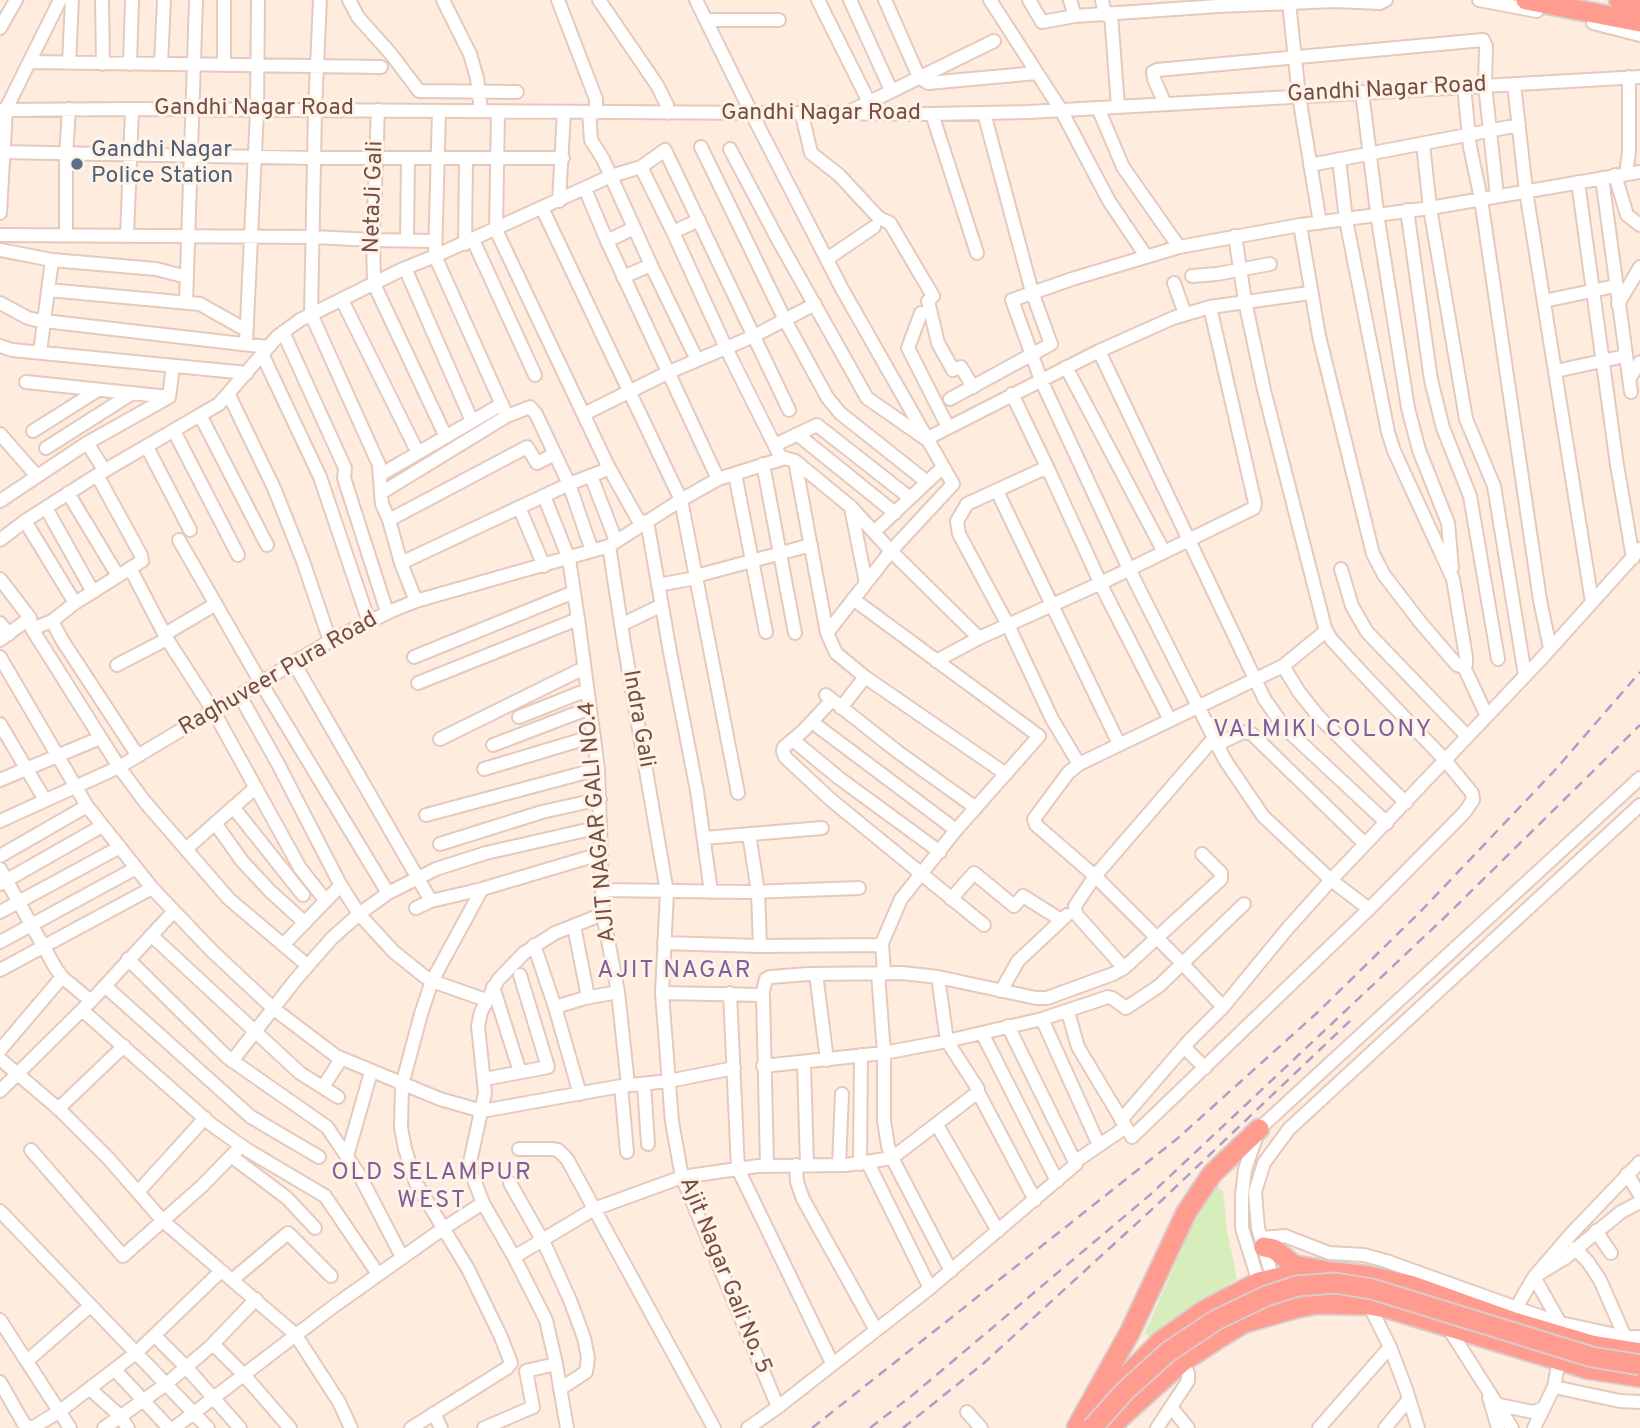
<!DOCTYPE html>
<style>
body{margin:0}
canvas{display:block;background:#feeddf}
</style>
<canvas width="1640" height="1428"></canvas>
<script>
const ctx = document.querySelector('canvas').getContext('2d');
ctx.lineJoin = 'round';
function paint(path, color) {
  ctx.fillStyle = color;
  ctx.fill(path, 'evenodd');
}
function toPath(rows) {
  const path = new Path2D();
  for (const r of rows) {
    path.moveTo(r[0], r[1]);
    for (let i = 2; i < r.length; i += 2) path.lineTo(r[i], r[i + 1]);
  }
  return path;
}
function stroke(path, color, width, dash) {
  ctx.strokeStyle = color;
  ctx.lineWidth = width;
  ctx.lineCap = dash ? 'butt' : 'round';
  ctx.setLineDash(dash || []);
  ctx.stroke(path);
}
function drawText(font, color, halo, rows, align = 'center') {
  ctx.font = font + ' Overpass,sans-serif';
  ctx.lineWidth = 6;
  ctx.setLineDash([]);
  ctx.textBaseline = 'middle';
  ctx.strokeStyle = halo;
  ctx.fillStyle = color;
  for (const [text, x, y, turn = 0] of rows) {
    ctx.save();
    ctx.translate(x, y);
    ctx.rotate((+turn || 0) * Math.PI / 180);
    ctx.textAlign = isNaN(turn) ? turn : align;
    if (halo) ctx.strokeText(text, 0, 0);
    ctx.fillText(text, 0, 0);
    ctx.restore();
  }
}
const green = toPath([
 [1217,1187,1223,1191,1227,1230,1237,1279,1194,1306,1151,1338,1145,1333,1192,1226]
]);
const minor = toPath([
 [102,0,103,64],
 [320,0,315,110,311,314,379,465,381,493],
 [349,0,358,17,391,54,419,91,517,92],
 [443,0,470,54,477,78,481,111],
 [558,0,596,99,596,113],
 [599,0,657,85,667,105,668,113],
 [696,0,752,114,842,289,953,484,891,551,827,633],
 [818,0,869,102],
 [850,0,891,90],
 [885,0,919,77,928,83,1037,73],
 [990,0,1061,110,1109,201,1146,256],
 [1029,0,1042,22,1075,16,1218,6,1335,1,1380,3,1386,0],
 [1070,0,1075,16],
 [1102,0,1105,15],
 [1479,0,1537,11],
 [1289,3,1299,96,1320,223],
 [1111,14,1118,107],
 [707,20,779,20],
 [1593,23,1640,35],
 [0,28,16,0],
 [29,62,381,67],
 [69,63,72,0],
 [130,64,132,0],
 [161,64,164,0],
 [224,65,224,0],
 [1514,84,1526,191,1592,602],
 [1464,86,1470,147,1481,199,1540,600,1550,648],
 [1362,92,1378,220,1408,408,1419,450,1448,523,1452,568],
 [1165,104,1154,79,1153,72,1157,70,1483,40,1486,46,1485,85,1497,196],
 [1098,108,1123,167,1179,247],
 [0,110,132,109,932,114,1029,112,1640,77],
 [378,110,373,240,374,284,446,437],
 [589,112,591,140,603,159,651,265],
 [847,113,994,41],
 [932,114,977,253],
 [802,115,811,153,839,175,879,218,890,223,933,296,928,301,938,343,953,370,961,367,973,387],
 [1423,144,1430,208,1466,419,1494,486,1525,675],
 [701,147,785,320,827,397,840,413,927,482],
 [730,149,776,236,867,398,926,439],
 [0,152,314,158,563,158],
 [1339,159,1346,220,1388,432,1394,451,1453,579,1466,657,1466,664,1464,667],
 [1310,165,1519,125],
 [641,167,673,232],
 [1626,174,1629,152,1629,77],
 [1615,175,1627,215,1640,225],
 [1602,178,1631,392],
 [1578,182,1617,465,1633,558],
 [585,189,607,241],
 [559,201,564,112],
 [542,208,681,500,738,793],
 [1407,210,1431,380,1443,428,1470,496,1498,659],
 [0,213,6,109,60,0],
 [699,220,673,232,726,348,781,458],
 [1300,225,1319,336,1373,554,1384,575,1420,622,1457,665,1464,667,1486,714],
 [634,228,607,241,718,479],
 [0,235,313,237,373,240,434,241],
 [66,235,66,155,69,109],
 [127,236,132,109],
 [407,240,408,158],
 [473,240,535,375],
 [465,244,466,158],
 [0,250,52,260,156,269,187,277],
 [827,259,874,227],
 [405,268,472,421],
 [1192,276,1217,274,1270,264],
 [623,277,651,265,697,360],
 [1174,283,1185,314],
 [48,290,200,304,246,330],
 [342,300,418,453],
 [1544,301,1615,286],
 [0,303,28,318,36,320,268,347],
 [186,303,196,0],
 [1618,304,1640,267],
 [921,313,908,348,948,427],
 [283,332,345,468,344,478,387,612],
 [246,343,257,110,258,0],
 [0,346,12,350,247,373],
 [1099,351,1265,700,1285,728,1387,823],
 [40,352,52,260],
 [262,354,320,477,369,622],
 [1066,367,1164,552],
 [1556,371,1625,356],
 [1629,379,1640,362],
 [26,382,169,397],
 [1012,394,1049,471],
 [229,395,274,488,303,561,330,641],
 [950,399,1051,344,1032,292,984,113],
 [584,414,667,373,754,336,815,304],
 [200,415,267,545],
 [507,416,435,256,611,176,641,167,665,150,789,410],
 [33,431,98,390],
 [174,431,238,555],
 [0,434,36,475],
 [797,434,895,513],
 [926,439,1099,351,1173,318,1210,307,1310,293],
 [87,443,105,471],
 [775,445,817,425,910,498],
 [147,447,190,530],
 [46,448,131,394],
 [795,461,851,507,891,551,979,638],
 [763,464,795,633],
 [608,466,641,525],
 [735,474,766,632],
 [97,475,141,555,142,561,75,603,52,621,32,629,119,767,145,802,229,899,307,965],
 [380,475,502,404],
 [591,476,616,541],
 [997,491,1119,744],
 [68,493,118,576],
 [544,496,569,559,578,619,598,769,603,914,618,992,628,1085],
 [0,501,87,443,169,397,173,366],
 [519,507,544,566],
 [46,508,93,592],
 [851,508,866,583],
 [389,520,527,447,537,463,555,454],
 [25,521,75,603],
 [647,521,670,652,697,791,711,892],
 [874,532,943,467],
 [0,540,25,521,97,475,219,404,278,336,300,320,403,269,435,256,439,111],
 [179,540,261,683,388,893],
 [609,546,624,643,667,892,662,993,672,1122,682,1177,778,1407],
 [401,563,389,520,382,504,381,493,507,416,530,407,536,414,569,484,592,551],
 [130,568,167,639],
 [1341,569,1352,606,1367,632,1467,736],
 [696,576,811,545],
 [0,579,30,618,32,629],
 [658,585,696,578],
 [853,599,1039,736,956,830,901,899,882,943,884,974],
 [416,601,401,563,569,484,603,471,608,466,496,230,498,112],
 [52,621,62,640,138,756],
 [0,623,9,634],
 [621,625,662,605],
 [165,634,216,604],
 [0,640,30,618],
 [0,657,87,806,152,888,212,951,274,1009,336,1056,440,1099,482,1111,621,1086,669,1081,734,1068],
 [414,657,574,592],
 [936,661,979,638,1101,583,1254,508,1255,503,1210,307],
 [294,663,431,901],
 [117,665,167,639,214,712,300,868,326,901],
 [1283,666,1299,692,1319,717,1406,803],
 [418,683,578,619],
 [826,695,898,752,976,808],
 [240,696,277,762,340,884,359,914,394,952,424,976,432,981,486,1000],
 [832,700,803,731,784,747,783,751,785,757,830,799,984,925],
 [841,708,865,677],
 [519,717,587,690],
 [812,722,956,830],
 [0,724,45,800],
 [440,739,584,668],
 [793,740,839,778,940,852],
 [493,745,590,708],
 [1216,745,1243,732,1252,734,1365,844],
 [1079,764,1052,719,1008,625,959,534,957,521,967,504,1041,470,1049,471,1105,593,1170,720],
 [484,769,594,736],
 [0,780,100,738],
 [233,807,303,895],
 [426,815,598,769],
 [0,821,119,767,330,641,391,611,416,601,609,546,681,500,718,479,785,458,795,461,827,633,836,653,865,677,1006,774],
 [215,823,242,861,270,891,305,923],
 [749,834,758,892,760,946],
 [704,838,822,828],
 [440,844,542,812,600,799],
 [186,849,254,789],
 [0,856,87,806],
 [0,869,55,967,62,977,91,1001],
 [0,884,102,826],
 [603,890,750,892,859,888],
 [951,899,974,873,1014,906,1023,896,1061,920],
 [416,908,431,901,482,889,600,854],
 [1369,909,1331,880,1263,816,1225,760,1129,569,1041,380,1012,300,1072,279,1179,247,1300,225,1430,208,1640,172],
 [0,912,120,847],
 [574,926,588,997],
 [151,935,300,1073,338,1097],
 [0,942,136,868],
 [664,943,760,946,877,945,882,943],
 [283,945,341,885],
 [534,945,555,1007,580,1094],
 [128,959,227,1057,327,1127,360,1176,402,1257],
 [1124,968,1076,914,1075,906,1095,876,1214,738],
 [0,970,152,888],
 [816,974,827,1060],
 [878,974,884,1053,884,1121,888,1146,892,1158,951,1271],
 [938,977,947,1041,978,1089,978,1092,1035,1200],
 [105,986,251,1117,319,1157],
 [493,987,520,1072],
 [1001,991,1018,961,1067,915],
 [662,993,762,995,766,979,770,977,809,974,902,973,938,977,1036,998,1047,998,1113,974,1124,968,1221,879,1221,873,1202,854],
 [730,993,738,1169,832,1363],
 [763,995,767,1165],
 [555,1007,585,998,618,992],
 [1223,1007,1182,963,1095,876,1036,825,1034,819,1068,773,1079,764,1283,666,1326,631],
 [82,1010,212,1125,249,1151,325,1196,378,1274],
 [1068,1012,1078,1047,1132,1137,1369,909,1464,813,1473,800,1472,793,1445,760,1363,674,1331,639,1325,628,1264,390,1245,301,1235,236],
 [1042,1019,1099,1145],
 [982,1033,1057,1181],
 [1184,1047,1205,1068],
 [0,1050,62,977],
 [0,1059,60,1110,108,1158,163,1221,295,1334,339,1402,351,1428],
 [232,1061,297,978,332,938,359,914,388,893,436,869,486,853,600,827],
 [804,1064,807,1165],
 [763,1066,884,1053,947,1041,1042,1019,1108,997,1112,998,1126,1008,1159,986,1244,904],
 [485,1079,548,1067,520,975],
 [644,1084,648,1144],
 [621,1086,627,1152],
 [323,1087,341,1059],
 [0,1091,91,1001,174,911],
 [58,1109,124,1046],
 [1121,1120,1190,1040,1223,1007,1288,928,1331,880,1542,658,1640,549],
 [937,1125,998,1231],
 [519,1149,551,1149,558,1150,567,1159,714,1428],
 [31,1150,123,1256,202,1186,241,1146],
 [231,1156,287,1198,315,1228],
 [347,1156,371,1072],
 [1076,1161,1126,1127],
 [868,1163,930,1288],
 [860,1164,861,1055],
 [796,1165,797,1182,803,1199,876,1330],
 [839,1165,842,1094],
 [1627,1174,1640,1195],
 [510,1183,545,1245,570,1300,584,1338,588,1358,586,1372,560,1389],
 [138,1192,205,1118],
 [0,1211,208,1428],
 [1596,1231,1611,1253],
 [1261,1238,1285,1236,1329,1253,1364,1255,1386,1261,1556,1322,1625,1337,1640,1337],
 [1575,1248,1588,1262,1600,1280,1625,1337],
 [514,1257,594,1209,682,1177,758,1166,846,1165,892,1158,978,1092],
 [232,1280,288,1233,331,1276],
 [1274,1283,1258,1228,1255,1192,1264,1163,1289,1129,1640,805],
 [1261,1289,1242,1228,1242,1195,1245,1169,1259,1129,1640,778],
 [1369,1305,1390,1347,1406,1389,1418,1428],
 [1516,1308,1534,1277,1571,1234,1640,1162],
 [0,1320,70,1428],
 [1560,1323,1534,1277,1565,1258,1621,1212,1640,1202],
 [1447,1326,1512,1428],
 [155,1336,186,1367,240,1428],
 [213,1344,244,1375,290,1428],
 [27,1361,90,1306],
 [556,1364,567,1428],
 [115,1370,169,1428],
 [0,1382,24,1424,31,1428,37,1425,60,1411,136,1353,221,1271],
 [1554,1387,1620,1401,1640,1402],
 [90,1389,119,1415,128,1428],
 [1489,1397,1498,1428],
 [1499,1405,1533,1412,1542,1409],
 [1171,1407,1188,1428],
 [967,1412,981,1428],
 [434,1413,441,1428],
 [104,1428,165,1385,211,1346,256,1299],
 [174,1428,334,1306,444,1228,483,1203],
 [411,1428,507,1368,511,1363,501,1337,468,1269,416,1183,405,1149,401,1128,402,1085,421,1014,432,981,482,889],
 [484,1428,533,1407,526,1371,556,1364,546,1320,514,1257,483,1203,471,1172,470,1162,485,1093,478,1026,481,1012,498,980,524,953,555,933,603,914],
 [748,1428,778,1407,930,1288,1076,1164,1008,1026],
 [1157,1428,1188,1381,1188,1373,1182,1362],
 [1319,1428,1390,1347],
 [1385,1428,1409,1399],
 [1534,1428,1554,1387,1559,1360]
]);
const highway = toPath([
 [1526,0,1640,22],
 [1619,0,1640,5],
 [1264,1247,1274,1249,1294,1265,1332,1272,1369,1276,1410,1285,1511,1321,1592,1345,1640,1353],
 [1100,1403,1161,1341,1205,1310,1259,1282,1289,1275,1310,1274],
 [1077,1427,1130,1332,1186,1213,1212,1174,1259,1129],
 [1109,1428,1182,1362,1216,1340,1244,1323,1296,1308,1317,1304,1369,1305,1390,1309,1588,1369,1640,1377]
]);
const rail = toPath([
 [812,1428,1178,1138,1318,1012,1422,910,1556,769,1640,672],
 [870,1428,915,1393,1151,1194,1444,918,1640,725],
 [903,1428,984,1363,1160,1202,1352,1019]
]);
const highwayBridge = toPath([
 [1092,1428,1125,1391,1168,1352,1216,1320,1266,1296,1297,1286,1335,1283,1372,1289,1592,1357,1640,1365]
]);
const markers = [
 [77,164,7,"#5c6f8a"]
];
const streetNames = [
 ["Gandhi Nagar Road",1387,91,-3],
 ["Gandhi Nagar Road",254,109],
 ["Gandhi Nagar Road",821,114],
 ["NetaJi Gali",375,197,-88],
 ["Raghuveer Pura Road",279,675,-30],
 ["Indra Gali",637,719,80],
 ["AJIT NAGAR GALI NO.4",599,822,-95],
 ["Ajit Nagar Gali No. 5",724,1276,68]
];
const serviceNames = [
 ["Gandhi Nagar",91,151],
 ["Police Station",91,177]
];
const neighbourhoodNames = [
 ["VALMIKI COLONY",1323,731],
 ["AJIT NAGAR",675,972],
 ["OLD SELAMPUR",432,1174],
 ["WEST",432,1202]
];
paint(green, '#d8edbc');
stroke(minor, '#e5c9bd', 16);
stroke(highway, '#d9cdcb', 23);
stroke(minor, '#fff', 12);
stroke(highway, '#ff9b8f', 19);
stroke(rail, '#ad9dc8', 2.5, [10, 7]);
stroke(highwayBridge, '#d9cdcb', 23, []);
stroke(highwayBridge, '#ff9b8f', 19);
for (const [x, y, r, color] of markers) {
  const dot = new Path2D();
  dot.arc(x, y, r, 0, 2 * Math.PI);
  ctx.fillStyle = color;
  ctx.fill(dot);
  stroke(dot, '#fff2e7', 2.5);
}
drawText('23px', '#764e44', '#fff2e7', streetNames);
drawText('23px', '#4e5e75', '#fff2e7', serviceNames, 'left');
ctx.letterSpacing = '2px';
drawText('24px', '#7d5f9b', '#fff2e7', neighbourhoodNames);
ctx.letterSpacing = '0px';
</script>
